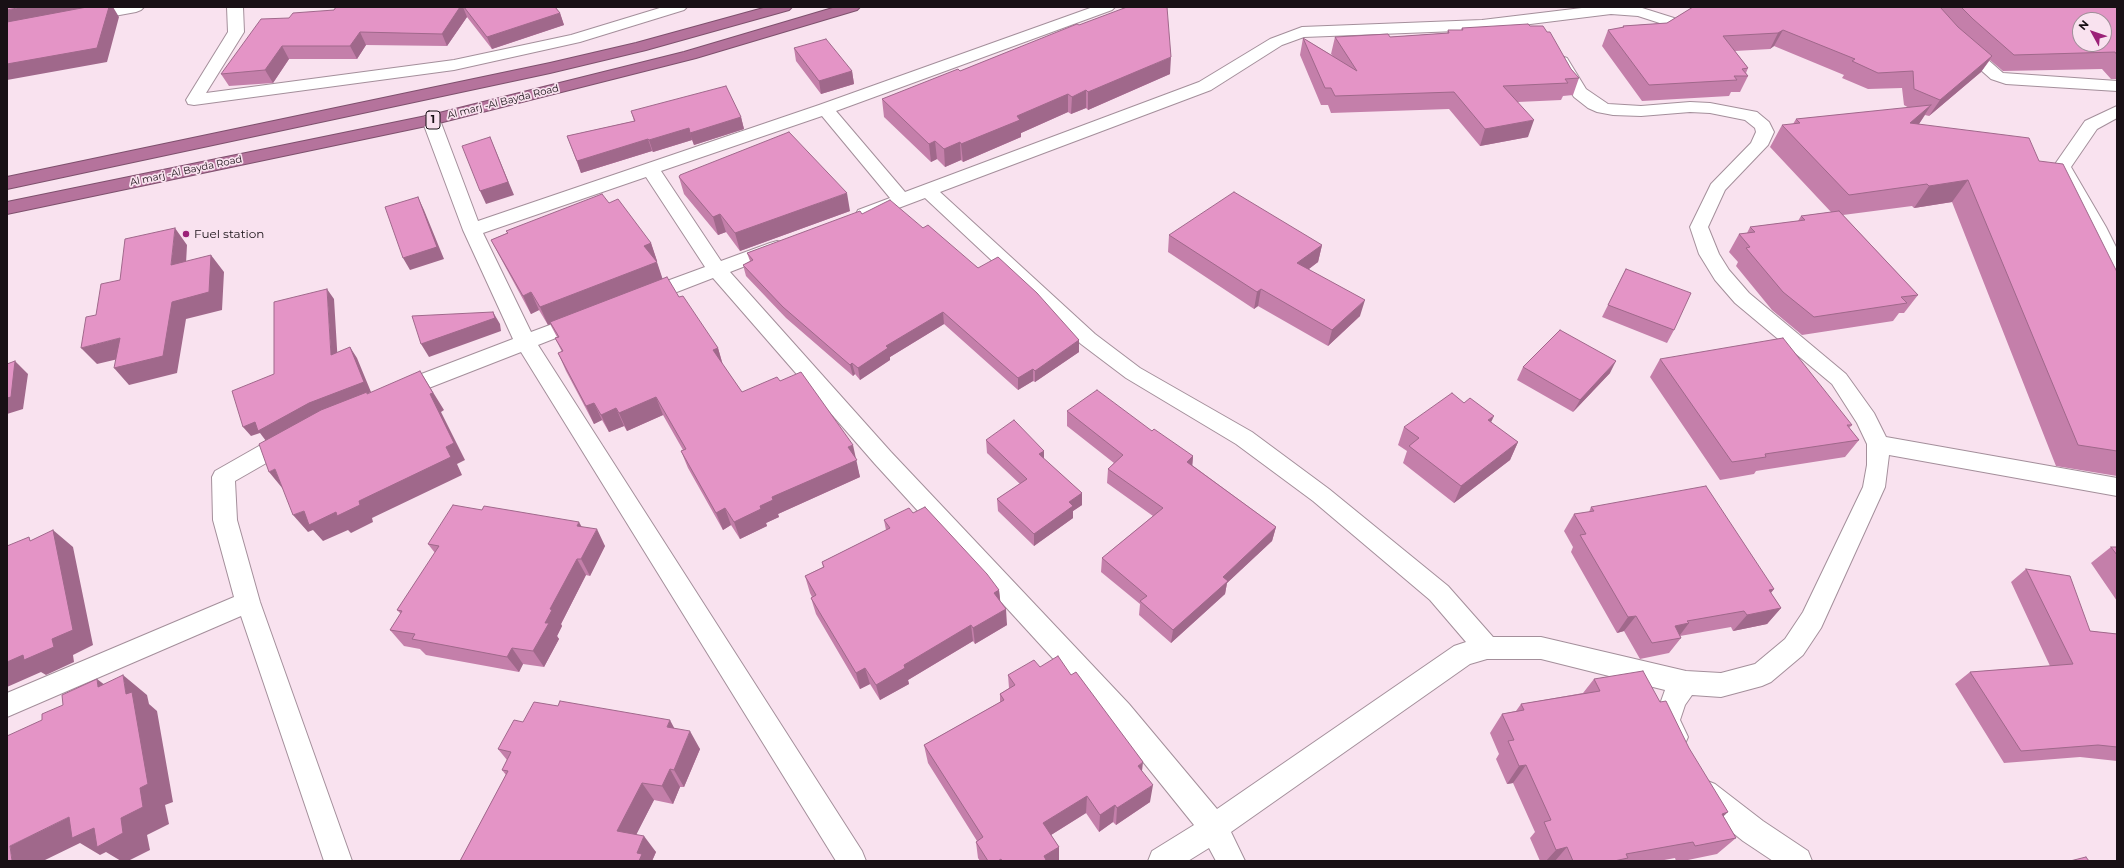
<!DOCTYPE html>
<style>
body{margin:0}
#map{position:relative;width:2124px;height:868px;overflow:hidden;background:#f9e2ef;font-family:Montserrat,sans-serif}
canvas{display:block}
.frame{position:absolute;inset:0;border:8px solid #181015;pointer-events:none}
.north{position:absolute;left:2072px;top:12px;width:40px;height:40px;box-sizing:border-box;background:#f9e2ef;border:1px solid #9f8e98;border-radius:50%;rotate:310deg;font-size:11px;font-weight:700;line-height:16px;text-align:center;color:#181015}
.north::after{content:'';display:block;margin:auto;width:14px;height:18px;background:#9c2178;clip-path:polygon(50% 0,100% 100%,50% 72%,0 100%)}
</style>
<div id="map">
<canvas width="2124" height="868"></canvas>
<div class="frame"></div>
<div class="north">N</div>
</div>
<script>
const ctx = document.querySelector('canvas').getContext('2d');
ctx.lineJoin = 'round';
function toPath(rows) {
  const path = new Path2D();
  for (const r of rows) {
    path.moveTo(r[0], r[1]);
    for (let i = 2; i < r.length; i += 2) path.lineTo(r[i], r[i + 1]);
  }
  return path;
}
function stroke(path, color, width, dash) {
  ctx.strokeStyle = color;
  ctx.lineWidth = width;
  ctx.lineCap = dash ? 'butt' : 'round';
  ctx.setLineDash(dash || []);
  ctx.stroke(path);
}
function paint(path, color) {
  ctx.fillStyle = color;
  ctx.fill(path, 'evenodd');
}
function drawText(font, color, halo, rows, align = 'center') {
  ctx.font = font + ' Montserrat,sans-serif';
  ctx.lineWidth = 3.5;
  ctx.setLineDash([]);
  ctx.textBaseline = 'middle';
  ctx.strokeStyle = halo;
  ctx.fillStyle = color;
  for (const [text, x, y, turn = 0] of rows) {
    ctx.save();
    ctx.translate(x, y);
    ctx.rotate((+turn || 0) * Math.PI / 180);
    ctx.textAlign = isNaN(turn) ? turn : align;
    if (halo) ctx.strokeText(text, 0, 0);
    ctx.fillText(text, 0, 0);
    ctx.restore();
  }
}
const minor = toPath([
 [111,7,144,7,141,10,136,12,87,21,82,19,79,16,82,13,111,7],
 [227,7,243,7,244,32,206,93,454,60,571,35,663,7,687,7,684,10,580,42,454,70,194,105,188,104,186,100,228,32,227,7],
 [1093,7,1115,7,1112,10,836,111,905,192,1199,82,1270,39,1302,27,1482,20,1590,7,1639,7,1674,18,1677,21,1674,24,1669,26,1638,16,1611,14,1482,30,1304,37,1282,45,1211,90,940,192,1095,334,1140,368,1252,432,1329,489,1448,586,1493,637,1541,637,1686,671,1721,673,1755,664,1785,639,1803,612,1863,487,1867,465,1867,444,1857,423,1832,384,1735,303,1715,280,1699,254,1690,227,1711,184,1751,143,1756,132,1755,128,1745,120,1710,113,1690,112,1641,116,1613,115,1597,112,1588,108,1574,97,1566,85,1553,61,1555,58,1561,56,1567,58,1586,89,1608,104,1641,106,1690,102,1710,103,1757,112,1769,122,1774,132,1768,145,1725,190,1708,227,1719,254,1729,270,1749,293,1846,374,1874,413,1886,437,2117,478,2117,496,1889,455,1885,487,1821,628,1803,655,1771,682,1762,686,1721,697,1692,695,1685,705,1680,720,1688,737,1684,746,1675,749,1666,746,1654,721,1665,690,1541,659,1487,659,1470,664,1231,832,1245,861,1216,861,1209,848,1188,861,1148,861,1152,851,1194,825,1111,722,875,464,713,278,651,302,644,304,637,302,634,297,637,292,705,267,646,177,483,233,531,332,582,313,589,315,592,320,589,325,538,345,862,851,866,861,836,861,521,352,398,400,390,398,387,392,390,386,513,339,463,230,422,120,425,116,431,115,437,116,440,120,478,221,819,105,1093,7],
 [822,116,890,198,858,210,856,214,858,218,865,220,872,218,925,198,1081,344,1126,378,1236,444,1313,501,1430,600,1466,642,1454,646,1217,809,1129,704,891,452,730,272,784,251,787,247,784,243,777,241,770,243,721,261,661,171,822,116],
 [1917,7,1933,7,1961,36,2003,73,2117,81,2117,91,2006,84,1991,79,1949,42,1917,7],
 [2117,106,2117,118,2097,129,2071,167,2106,227,2117,249,2117,277,2110,275,2107,270,2088,227,2053,167,2085,121,2117,106],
 [288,432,296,434,299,440,296,446,235,481,237,520,260,602,352,861,324,861,241,616,7,717,7,693,234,597,213,520,212,477,215,471,280,434,288,432],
 [1705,780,1715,784,1763,821,1808,851,1812,861,1773,861,1743,841,1695,802,1691,793,1695,784,1705,780]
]);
const highway = toPath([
 [767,7,792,7,789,10,646,50,550,73,7,189,7,177,550,63,636,43,767,7],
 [836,7,860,7,857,10,696,58,431,125,7,214,7,202,431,115,684,52,836,7]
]);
const wall = toPath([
 [336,7,555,7,560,13,564,25,492,49,467,17,447,46,366,45,357,59,289,59,273,83,229,86,221,74,289,18,334,10],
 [1693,7,2117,7,2117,79,2111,79,2102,69,2003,71,1990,60,1981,72,1929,116,1925,115,1919,124,2039,161,2117,272,2117,476,2056,466,1952,202,1914,208,1912,206,1843,215,1918,295,1904,313,1899,313,1893,321,1802,335,1772,310,1736,266,1738,262,1729,252,1739,234,1747,233,1750,227,1798,221,1801,216,1831,212,1770,147,1782,125,1793,124,1796,119,1909,108,1904,105,1902,88,1868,89,1842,78,1844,75,1774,46,1770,49,1735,51,1748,68,1746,73,1748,76,1740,92,1731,92,1729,96,1642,101,1602,46,1608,30,1622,28,1623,26,1667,23],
 [1079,25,1170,74,1088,110,1086,108,1071,114,1068,112,1021,133,1021,137,963,162,961,160,945,167,937,159,931,162,884,117,882,99,960,71],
 [1530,26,1571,69,1579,78,1573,95,1563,96,1561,100,1518,102,1528,137,1480,146,1449,109,1331,113,1328,105,1321,105,1300,55,1303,38,1333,56,1331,54,1335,37,1390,37,1447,33,1448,30,1461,30,1462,28],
 [794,48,852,71,854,84,821,94,796,61],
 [631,111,741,117,744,129,694,145,692,140,653,152,652,151,581,173,567,136,634,121],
 [679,177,850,211,740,251,726,232,718,235,684,194],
 [609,203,651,243,657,261,656,261,662,279,679,297,718,348,723,365,742,392,780,381,855,458,860,477,778,514,779,517,766,523,767,526,740,539,731,525,723,530,688,468,681,451,683,450,663,415,627,431,624,426,609,432,602,420,594,424,566,371,558,353,562,352,555,338,557,337,550,324,548,325,539,310,531,314,500,257,491,240,507,233,506,231],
 [862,214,923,228,1079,340,1079,352,1035,382,1033,381,1018,390,944,324,890,357,890,360,860,380,855,374,853,376,786,318,746,276,743,265,750,261,747,253],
 [1169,235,1322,245,1318,262,1309,269,1360,316,1328,346,1258,306,1254,309,1168,252],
 [1626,269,1674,330,1667,343,1602,317],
 [1660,359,1852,425,1849,428,1859,440,1845,457,1756,471,1754,474,1720,480,1650,377],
 [1523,367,1610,373,1573,412,1517,380],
 [1067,411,1152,431,1193,456,1192,465,1276,527,1272,541,1227,583,1225,594,1171,643,1139,615,1140,604,1101,572,1102,558,1153,516,1107,483,1108,469,1114,463,1067,426],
 [1491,423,1518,442,1510,460,1454,503,1403,463,1407,451,1398,445,1404,427],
 [986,440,1044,451,1044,459,1082,493,1082,505,1073,511,1073,518,1034,546,998,511,997,499,1020,484,987,453],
 [1591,507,1774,589,1771,593,1781,608,1767,624,1733,631,1731,627,1680,636,1681,638,1669,653,1640,659,1624,631,1617,633,1571,552,1573,547,1564,531,1574,514,1589,512],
 [913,513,999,590,1000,601,1007,625,975,644,973,641,908,680,909,684,880,700,870,684,860,689,816,614,811,598,812,597,810,593,805,576,823,567,822,562,886,530,884,520],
 [582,527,605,546,590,576,586,575,561,624,562,626,557,636,559,639,544,667,523,664,519,672,426,655,420,649,404,646,390,630,401,614,397,610,435,553,428,544],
 [2111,547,2117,547,2117,601,2091,563],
 [2026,569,2090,631,2117,634,2117,761,2080,757,2004,763,1955,684,1970,672,2050,666,2011,582],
 [1040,667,1142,771,1150,802,1116,825,1113,822,1099,832,1086,813,1051,835,1059,847,1059,861,980,861,978,858,976,842,977,841,928,763,924,745,1000,702,1000,694,1009,688,1008,675],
 [1594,679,1660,702,1689,748,1723,816,1736,838,1717,854,1683,861,1676,861,1675,858,1659,861,1540,861,1530,838,1535,832,1513,783,1507,784,1496,759,1499,754,1490,733,1502,714,1516,711,1521,704,1583,693],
 [523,722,674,728,700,749,684,787,680,787,673,804,654,800,636,834,656,852,652,861,460,861,506,775,502,770,507,760,498,749]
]);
const shadedWall = toPath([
 [22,7,103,7,7,26,7,10],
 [109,7,113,7,119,17,107,62,7,80,7,64],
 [460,7,463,7,467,17,447,46,442,34],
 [1302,7,1314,7,1302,8],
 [560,13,564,25,492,49,487,37],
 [1783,30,1774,46,1770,49,1778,33],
 [360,32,366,45,357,59,350,46],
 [282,46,289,59,273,83,265,70],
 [1992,56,1981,72,1929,116,1940,100],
 [1171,57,1170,74,1088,110,1088,92],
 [852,71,854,84,821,94,819,81],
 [1086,90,1086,108,1071,114,1072,97],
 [1068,94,1068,112,1021,133,1021,137,963,162,961,144,1017,116],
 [1931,105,1917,127,1910,123],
 [741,117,744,129,694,145,690,133],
 [1534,120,1528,137,1480,146,1485,129],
 [689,128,692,140,653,152,649,140],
 [490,137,514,195,486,204,480,191],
 [648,139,652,151,581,173,577,161],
 [935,141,937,159,931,162,929,144],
 [960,142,961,160,945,167,944,149],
 [1968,180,1952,202,1914,208,1929,186],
 [847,193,850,211,740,251,735,233],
 [418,197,424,210,444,259,410,270,403,258],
 [720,214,726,232,718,235,713,217],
 [175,228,187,245,185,282,171,265],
 [651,243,657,261,650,264,644,246],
 [1322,245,1318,262,1294,280,1297,263],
 [211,255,224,272,222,310,186,319,177,373,129,385,114,368,172,302],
 [657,262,663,280,548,325,540,307],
 [327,289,334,299,338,365,331,355],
 [1261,289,1258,306,1254,309,1257,292],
 [531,292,539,310,531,314,523,296],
 [1365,300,1360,316,1328,346,1332,330],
 [493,312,500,324,501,331,429,357,421,344],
 [943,312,944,324,890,357,890,360,860,380,858,368,886,346],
 [120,338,135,355,97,364,81,348],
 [1079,340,1079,352,1035,382,1035,371],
 [350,347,357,358,371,392,266,441,260,433,251,436,243,427],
 [718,348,723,366,713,350],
 [15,361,28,374,23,409,7,414,7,398],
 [1616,361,1610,373,1573,412,1580,400],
 [852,363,855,374,853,376,850,365],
 [1033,369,1033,381,1018,390,1018,378],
 [420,371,444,410,441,412,465,460,457,464,462,475,372,518,373,522,351,533,348,530,323,541,313,530,308,532,293,515,304,511,359,501,446,447,430,394],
 [656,397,663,415,627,431,619,413],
 [594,403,602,420,594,424,586,406],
 [616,408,624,426,609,432,601,415],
 [1494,416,1486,433,1488,420],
 [1518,442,1510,460,1454,503,1461,486],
 [853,445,860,477,778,514,779,517,766,523,767,526,740,539,734,522,760,506,772,497,848,447],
 [1044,451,1044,463,1039,454],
 [1193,456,1192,470,1187,462],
 [275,469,283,489,269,472],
 [1082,493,1082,505,1073,511,1073,518,1034,546,1034,534,1069,502],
 [725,508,731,525,723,530,716,513],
 [579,522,588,538,577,526],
 [1276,527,1272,541,1227,583,1225,594,1171,643,1173,630,1223,577],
 [597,529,605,546,590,576,581,559],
 [53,530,73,547,93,645,73,655,74,662,46,675,41,672,7,687,7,662,52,639],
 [577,559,586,575,561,624,562,626,557,636,559,639,544,667,533,651,550,609],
 [1774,589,1760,605,1769,590],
 [999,590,1001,607,994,593],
 [1781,608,1767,624,1733,631,1747,615],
 [1006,609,1007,625,975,644,973,628],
 [1636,616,1624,631,1617,633,1628,617],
 [1689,623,1677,639,1675,626],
 [971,625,973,641,908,680,909,684,880,700,876,685,904,665],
 [512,648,523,664,519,672,507,657],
 [865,668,870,684,860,689,856,673],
 [123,675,147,695,149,704,157,711,173,802,165,805,169,824,147,835,150,850,128,861,121,861,106,852,100,855,80,843,43,861,12,861,10,846,69,817,121,818,140,788],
 [97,679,122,698,98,687],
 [670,720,680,739,667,727],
 [690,731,700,749,684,787,674,770],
 [1143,762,1141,780,1138,766],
 [1526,765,1513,783,1507,784,1519,766],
 [670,769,680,787,673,804,662,786],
 [642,783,654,800,630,847,617,831],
 [1153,785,1150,802,1116,825,1117,808],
 [1087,796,1086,813,1043,840,1043,823],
 [1115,805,1113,822,1099,832,1100,815],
 [1728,812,1710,829,1722,814],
 [644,836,656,852,652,861,639,861,637,853],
 [1059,847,1059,861,1044,861,1044,856],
 [1567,847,1555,861,1546,861,1556,850]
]);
const building = toPath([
 [7,7,22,7,7,10,7,7],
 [87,7,109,7,97,48,7,64,7,22,87,7],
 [336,7,460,7,442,34,360,32,350,46,282,46,265,70,221,74,261,19,289,18,293,13,334,10,336,7],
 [464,7,555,7,560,13,487,37,464,7],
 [1127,7,1167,7,1171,57,1088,92,1086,90,1072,97,1068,94,1017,116,1020,120,961,144,960,142,944,149,935,141,929,144,882,99,958,69,960,71,1077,24,1079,25,1127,7],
 [1693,7,1940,7,1958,27,1992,56,1940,100,1914,89,1913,71,1878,73,1852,61,1855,59,1783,30,1778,33,1723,36,1748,68,1742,69,1748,76,1734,76,1737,80,1649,85,1608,30,1624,27,1623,26,1667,23,1693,7],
 [1961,7,2117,7,2117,55,2115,52,2014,55,1973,19,1961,7],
 [2080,20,2104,20,2104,44,2080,44,2080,20],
 [1528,24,1530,26,1543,26,1547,32,1550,32,1571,69,1579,78,1565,79,1568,83,1503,86,1534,120,1485,129,1454,92,1335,96,1331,88,1325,88,1303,38,1357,71,1335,37,1388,34,1390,37,1449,33,1448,30,1463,30,1462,28,1528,24],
 [826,39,852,71,819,81,794,48,826,39],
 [726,86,741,117,690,133,689,128,649,140,648,139,577,161,567,136,635,121,631,111,726,86],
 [1931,105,1910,123,2029,138,2039,161,2063,164,2117,272,2117,451,2078,445,1968,180,1929,186,1927,184,1849,195,1782,125,1800,123,1796,119,1931,105],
 [789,132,847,193,735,233,720,214,713,217,679,177,680,175,789,132],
 [490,137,508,182,480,191,462,146,490,137],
 [1234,192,1322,245,1297,263,1365,300,1332,330,1261,289,1257,292,1169,235,1234,192],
 [602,194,609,203,618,199,651,243,644,246,657,262,540,307,531,292,523,296,491,240,508,233,506,231,602,194],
 [418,197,437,247,403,258,385,207,418,197],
 [890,200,923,228,928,225,978,268,998,257,1037,293,1079,340,1035,371,1033,369,1018,378,943,312,886,346,888,348,858,368,852,363,850,365,783,307,743,265,753,260,747,253,860,211,862,214,890,200],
 [1839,211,1918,295,1901,297,1907,303,1814,317,1783,292,1746,248,1750,247,1739,234,1755,232,1750,227,1805,220,1801,216,1839,211],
 [175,228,171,265,211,255,209,292,172,302,163,356,114,368,120,338,81,348,86,317,96,315,101,284,120,280,125,239,175,228],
 [1626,269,1691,293,1674,330,1608,305,1626,269],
 [667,277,679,297,683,296,718,348,713,350,742,392,777,377,780,381,801,372,853,445,848,447,857,460,772,497,773,500,760,506,761,509,734,522,725,508,716,513,681,451,686,449,656,397,619,413,616,408,601,415,594,403,586,406,558,353,563,351,555,338,559,337,550,322,667,277],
 [327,289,331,355,350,347,364,382,309,403,258,431,255,422,243,427,232,391,274,374,274,302,327,289],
 [493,312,495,318,421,344,412,316,493,312],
 [1560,330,1616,361,1580,400,1523,367,1560,330],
 [1783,338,1852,425,1847,425,1859,440,1765,454,1766,457,1732,462,1660,359,1783,338],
 [15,361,11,397,7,398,7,364,15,361],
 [420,371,433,393,430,394,454,443,446,447,451,457,359,501,360,505,337,516,336,512,309,525,304,511,293,515,275,469,269,472,259,444,321,410,367,392,367,394,420,371],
 [1097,390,1152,431,1154,429,1193,456,1187,462,1276,527,1223,577,1228,581,1173,630,1140,601,1147,596,1102,558,1163,508,1108,469,1123,455,1067,411,1097,390],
 [1452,393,1464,403,1470,398,1494,416,1488,420,1518,442,1461,486,1409,446,1419,438,1404,427,1452,393],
 [1014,420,1044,451,1039,454,1082,493,1069,502,1073,506,1034,534,997,499,1027,479,986,440,1014,420],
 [1706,486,1774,589,1769,590,1781,608,1747,615,1744,611,1687,621,1689,623,1675,626,1681,638,1652,643,1636,616,1628,617,1580,535,1586,534,1574,514,1594,511,1591,507,1706,486],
 [453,505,482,510,484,506,514,511,579,522,577,526,597,529,581,559,577,559,550,609,552,610,545,623,549,623,533,651,512,648,507,657,412,639,415,634,390,630,402,611,397,610,439,546,428,544,453,505],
 [925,507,987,574,999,590,994,593,1006,609,973,628,971,625,904,665,905,668,876,685,865,668,856,673,811,598,816,595,805,576,824,567,822,562,890,528,884,520,909,508,913,513,925,507],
 [53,530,73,630,52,639,54,647,24,660,23,655,7,662,7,546,29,537,30,541,53,530],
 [2111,547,2117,547,2117,555,2111,547],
 [2026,569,2070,576,2090,631,2117,634,2117,747,2098,745,2021,751,1970,672,2073,664,2026,569],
 [1058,656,1071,675,1076,672,1143,762,1138,766,1153,785,1117,808,1115,805,1100,815,1087,796,1043,823,1059,847,1044,856,1046,860,1045,861,1002,861,1001,859,998,861,988,861,976,842,983,837,924,745,1004,700,1000,694,1015,685,1008,675,1034,660,1040,667,1058,656],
 [1643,671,1660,702,1666,701,1689,748,1728,812,1722,814,1736,838,1695,846,1693,842,1626,854,1628,858,1614,861,1573,861,1567,847,1556,850,1544,822,1551,820,1526,765,1519,766,1508,741,1514,740,1502,714,1524,710,1521,704,1600,691,1594,679,1643,671],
 [123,675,126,694,132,692,148,784,140,788,143,807,121,818,123,833,97,847,94,828,72,838,69,817,10,846,12,861,7,861,7,736,42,720,42,714,63,705,62,695,97,679,98,687,123,675],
 [560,701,670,720,667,727,690,731,674,770,670,769,662,786,642,783,617,831,644,836,637,853,642,854,639,861,460,861,508,771,502,770,511,752,498,749,514,720,523,722,534,702,558,706,560,701],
 [2086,857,2089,861,2070,861,2086,857]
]);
const markers = [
 [186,234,4,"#9c2178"]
];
const farStreetnames = [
 ["Al marj -Al Bayda Road",503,102,-14],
 ["Al marj -Al Bayda Road",186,171,-12]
];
const shields = [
 [433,120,14]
];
const shieldNames = [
 ["1",433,120]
];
const poiNames = [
 ["Fuel station",194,234]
];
stroke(minor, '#a48f9b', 2);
stroke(highway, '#7e506d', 2);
paint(minor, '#fff');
paint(highway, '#b5739c');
paint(wall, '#c47faa');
paint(shadedWall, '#a0688b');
paint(building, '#e494c6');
stroke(building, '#a0688b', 1);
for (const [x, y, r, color] of markers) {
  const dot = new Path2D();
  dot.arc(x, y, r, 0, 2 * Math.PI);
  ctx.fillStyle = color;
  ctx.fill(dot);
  stroke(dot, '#f9e2ef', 1.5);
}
drawText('10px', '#181015', '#f9e2ef', farStreetnames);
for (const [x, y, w] of shields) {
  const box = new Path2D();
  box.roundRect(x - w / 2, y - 9, w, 18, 3);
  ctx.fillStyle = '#f9e2ef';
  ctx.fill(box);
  stroke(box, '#181015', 1);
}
drawText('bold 11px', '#181015', null, shieldNames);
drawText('12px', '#181015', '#f9e2ef', poiNames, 'left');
</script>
